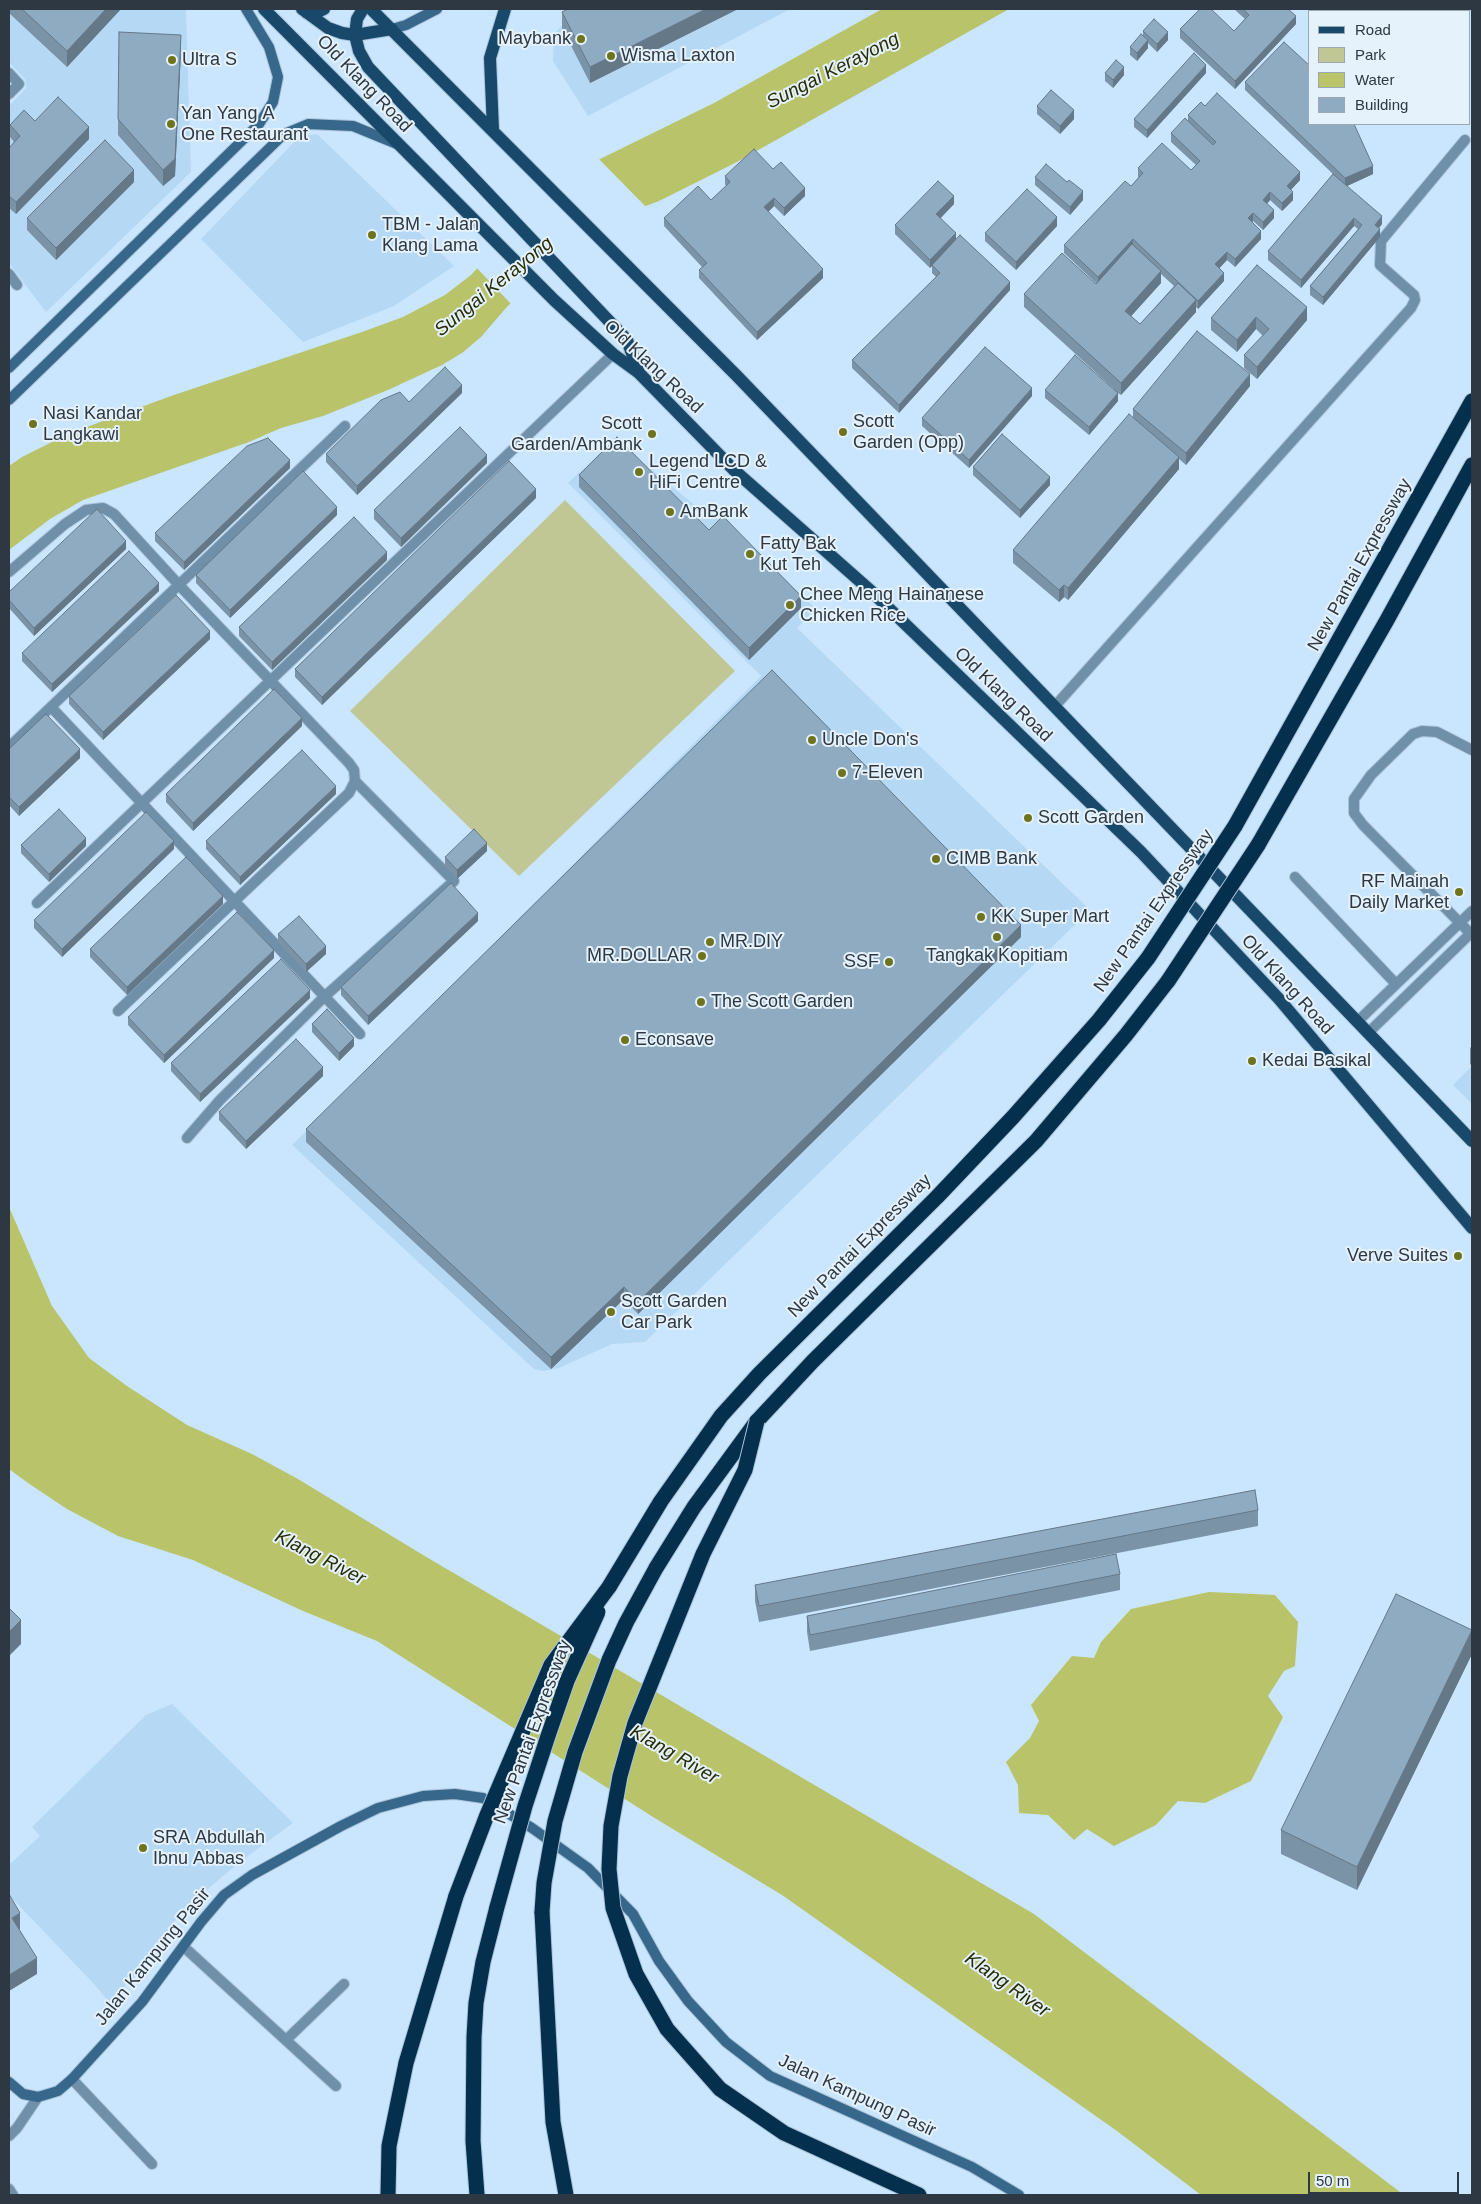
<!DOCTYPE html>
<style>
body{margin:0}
#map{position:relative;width:1481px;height:2204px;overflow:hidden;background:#c9e6fe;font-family:Helvetica,sans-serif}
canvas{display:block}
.frame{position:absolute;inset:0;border:10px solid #2d3842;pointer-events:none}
.legend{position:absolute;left:1308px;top:10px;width:162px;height:115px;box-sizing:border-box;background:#e5f1fb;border:1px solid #9ba7b1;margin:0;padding:6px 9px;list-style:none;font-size:15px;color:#2d3842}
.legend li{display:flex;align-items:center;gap:10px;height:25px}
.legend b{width:25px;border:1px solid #9ba7b1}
.scale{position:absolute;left:1308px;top:2172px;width:151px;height:22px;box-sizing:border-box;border:2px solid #2d3842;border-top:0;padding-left:6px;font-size:15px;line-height:18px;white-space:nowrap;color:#2d3842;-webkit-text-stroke:4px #e5f1fb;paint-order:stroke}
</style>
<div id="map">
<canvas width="1481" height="2204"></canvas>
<div class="frame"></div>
<ul class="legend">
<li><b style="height:6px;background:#18496b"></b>Road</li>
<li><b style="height:14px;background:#c0c794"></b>Park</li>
<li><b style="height:14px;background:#b9c36a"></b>Water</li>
<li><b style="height:14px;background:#8fabc2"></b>Building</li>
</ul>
<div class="scale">50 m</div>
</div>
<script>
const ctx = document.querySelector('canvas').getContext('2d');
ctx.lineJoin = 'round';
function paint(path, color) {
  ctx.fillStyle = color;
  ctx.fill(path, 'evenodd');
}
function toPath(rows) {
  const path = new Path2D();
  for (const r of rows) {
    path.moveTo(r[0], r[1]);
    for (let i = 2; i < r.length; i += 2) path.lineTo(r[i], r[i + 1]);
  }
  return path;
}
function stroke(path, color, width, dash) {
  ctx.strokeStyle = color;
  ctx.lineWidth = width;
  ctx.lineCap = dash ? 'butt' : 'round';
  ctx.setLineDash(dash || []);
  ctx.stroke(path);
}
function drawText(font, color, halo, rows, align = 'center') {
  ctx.font = font + ' Helvetica,sans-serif';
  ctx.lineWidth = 4;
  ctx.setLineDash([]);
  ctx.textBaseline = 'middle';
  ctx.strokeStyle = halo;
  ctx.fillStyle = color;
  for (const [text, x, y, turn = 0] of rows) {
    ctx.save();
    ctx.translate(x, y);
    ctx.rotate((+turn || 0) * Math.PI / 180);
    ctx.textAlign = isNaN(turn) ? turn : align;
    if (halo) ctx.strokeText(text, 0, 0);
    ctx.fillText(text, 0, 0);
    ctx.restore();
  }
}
const built = toPath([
 [9,9,186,9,186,11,191,172,46,312,9,263,9,106,26,88,25,79,9,62],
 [592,9,790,9,588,116,553,61,554,35,559,28],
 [317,134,454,266,394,306,303,342,201,239,299,137],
 [615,439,703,512,729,525,816,609,797,628,1090,910,645,1342,612,1344,559,1368,543,1371,534,1369,292,1145,761,676,568,483],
 [1472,1066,1472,1104,1453,1085],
 [172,1704,293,1823,241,1861,185,1908,161,1939,143,1968,109,2002,94,1984,9,1895,9,1865,40,1836,32,1827,146,1715]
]);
const green = toPath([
 [565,500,735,671,519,876,350,711]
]);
const water = toPath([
 [882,9,1009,9,737,162,659,201,609,220,539,274,505,309,481,337,462,353,442,365,388,390,323,416,281,428,249,442,83,500,50,519,9,550,9,466,22,457,68,434,171,396,362,332,403,317,445,295,471,275,508,235,596,161,714,103],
 [9,1207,52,1306,89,1358,127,1386,187,1425,252,1454,298,1479,423,1555,1034,1914,1404,2195,1201,2195,1117,2131,782,1895,653,1817,377,1641,303,1611,193,1560,118,1536,67,1509,28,1483,9,1469],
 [1209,1592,1275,1595,1298,1622,1295,1666,1284,1671,1268,1696,1283,1717,1251,1781,1205,1803,1178,1801,1156,1825,1114,1846,1087,1829,1074,1840,1048,1815,1019,1813,1018,1785,1006,1762,1030,1738,1039,1721,1031,1705,1072,1656,1094,1658,1101,1642,1131,1609]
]);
const pier = toPath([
 [598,158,647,208,610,222,573,249,541,276,512,305,475,266,506,233,560,182]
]);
const street = toPath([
 [9,73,19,84,9,94],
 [9,274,17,285],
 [9,572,65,524,86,510,103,508,114,514,179,585,349,763,354,770,355,781,349,793,118,1011],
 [1055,706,1411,308,1415,300,1414,295,1380,265,1381,241,1465,140],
 [51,707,360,1034],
 [9,747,345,426],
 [1295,877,1396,984],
 [37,903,613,354],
 [1471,934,1363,825,1354,813,1354,799,1371,775,1413,734,1422,731,1437,732,1472,750],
 [1358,1021,1472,911],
 [1369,1032,1472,932],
 [187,1138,220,1100,324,997,454,881,355,781],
 [184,1947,336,2086],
 [286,2040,344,1984],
 [72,2079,152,2164],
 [9,2136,17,2128,38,2097],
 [9,2189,13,2195]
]);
const secondary = toPath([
 [392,29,406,25,437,9],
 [9,368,259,124,273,102,278,77,269,47,246,9],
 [9,400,284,134,308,124,353,126,397,144],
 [9,2082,23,2094,38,2097,58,2091,72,2079,142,2002,201,1922,224,1895,252,1875,341,1826,378,1808,423,1796,455,1794,483,1798,532,1828,588,1868,633,1914,659,1961,688,2001,726,2042,770,2076,972,2167,1019,2195]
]);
const primary = toPath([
 [264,9,554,300,613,354,639,373,734,470,871,591,1141,852,1279,999,1472,1228],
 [302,9,328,28,342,33,355,35,392,29],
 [363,9,357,19,355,35,359,51,368,67,627,340,639,373],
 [371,9,737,376,1472,1141],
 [307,13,318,12,324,9],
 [493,130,490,58,505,9]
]);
const highway = toPath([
 [1235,826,1472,401],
 [1258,845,1387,620,1472,465],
 [656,1568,694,1507,757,1421,813,1361,1036,1141,1126,1035,1168,981],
 [609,1587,661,1501,721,1416,759,1374,937,1197,1013,1117,1099,1020,1148,958],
 [542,1912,553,2122,566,2195],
 [906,2189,919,2195],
 [388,2195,389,2146,406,2063,456,1896],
 [477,2195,473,2141,474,2037,476,2003,483,1962,497,1907]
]);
const highwayBridge = toPath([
 [1148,958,1235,826],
 [1168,981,1258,845],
 [757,1421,745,1470,703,1554,635,1723,620,1776,611,1826,609,1869,613,1908,636,1974,667,2029,720,2089,784,2133,906,2189],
 [456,1896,487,1815,551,1665,609,1587],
 [497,1907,525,1806,548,1736,567,1681,598,1612],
 [542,1912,544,1883,555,1821,575,1752,609,1660,626,1623,656,1568]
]);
const wall = toPath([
 [9,9,121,9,67,67,9,13],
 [738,9,590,83,562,28,562,12],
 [1234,9,1288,9,1296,24,1235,89,1180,38,1180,29,1234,31,1245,19],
 [1143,31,1168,40,1157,52,1148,43,1148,48,1137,61,1130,55,1130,47,1143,36],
 [181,51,175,176,163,186,118,135,118,119],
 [1105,73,1124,75,1113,88,1105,81],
 [1206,73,1147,138,1134,127,1134,119],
 [1245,82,1373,174,1347,186,1382,224,1379,228,1380,237,1323,305,1310,295,1310,286,1358,229,1354,226,1301,288,1268,260,1268,251,1333,174,1245,90],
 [1037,106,1074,119,1060,134,1037,114],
 [1205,106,1300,180,1291,190,1293,200,1282,211,1270,200,1267,204,1274,218,1263,230,1253,221,1252,222,1261,239,1235,267,1227,260,1219,268,1224,281,1198,309,1196,307,1196,312,1121,395,1118,393,1118,401,1089,435,1045,398,1045,390,1114,389,1024,307,1024,294,1096,284,1096,283,1064,253,1064,245,1131,186,1139,177,1138,177,1138,168,1191,170,1196,165,1171,142,1171,133,1188,121,1188,115],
 [1161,274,1174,286,1140,324,1131,316,1161,283],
 [35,121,89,139,16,214,9,208,9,148,14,142,10,137,10,125],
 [773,169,805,196,784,216,774,206,768,212,823,278,757,340,699,278,699,270,702,267,664,226,664,218,711,200,726,186,725,184,725,176],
 [1035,177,1067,182,1083,200,1070,215,1035,185],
 [134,182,56,260,27,230,27,218],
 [954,204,941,218,956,240,1010,290,899,413,852,368,852,360,936,277,932,273,932,266,930,268,895,234,895,225],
 [1057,226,1016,270,985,241,985,233],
 [1257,265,1307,320,1257,379,1244,368,1244,355,1263,336,1256,329,1237,352,1211,330,1211,318],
 [1250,386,1186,465,1179,459,1179,469,1068,600,1064,597,1059,602,1013,563,1013,550,1133,418,1133,409],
 [462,393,357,495,326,462,326,454,409,402],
 [1032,396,969,468,922,426,922,418],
 [487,463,401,547,374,519,374,510],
 [973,467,1050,485,1020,518,973,475],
 [290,468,184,570,155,541,155,533],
 [579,475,709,530,801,608,749,660,579,487],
 [536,498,322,705,295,677,295,669],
 [337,515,230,618,196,583,196,575],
 [126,549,34,636,9,608,9,592],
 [387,560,272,670,239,636,239,627],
 [159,591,52,692,22,661,22,653],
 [210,639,103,740,69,704,69,696],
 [302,726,193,831,166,802,166,794],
 [9,749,80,758,19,816,9,805],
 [336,794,240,885,206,849,206,841],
 [21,845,86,846,49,882,21,853],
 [174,849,62,957,34,928,34,920],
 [487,851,457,879,445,865,445,857],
 [223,904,127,995,90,957,90,949],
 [478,921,368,1025,341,995,341,987],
 [278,934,326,954,306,972,278,942],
 [1021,937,638,1314,624,1299,551,1369,306,1142,306,1129],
 [274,958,164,1063,128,1025,128,1017],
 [310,998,200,1102,171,1071,171,1063],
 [312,1024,354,1046,339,1061,312,1032],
 [1472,1046,1472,1066,1470,1064,1470,1048],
 [323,1076,246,1149,219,1120,219,1112],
 [1258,1510,1258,1526,759,1622,755,1601,755,1585],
 [1120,1574,1120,1590,810,1651,807,1632,807,1616],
 [1472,1654,1357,1890,1281,1854,1281,1830]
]);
const shadedWall = toPath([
 [106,9,121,9,67,67,67,51],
 [706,9,738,9,590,83,590,67],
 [1296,16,1296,24,1235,89,1235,81],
 [1168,32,1168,40,1157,52,1157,44],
 [181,35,181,51,175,176,163,186,163,170],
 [1148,40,1148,48,1137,61,1137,53],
 [1206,65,1206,73,1147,138,1147,130],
 [1124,67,1124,75,1113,88,1113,80],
 [1074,110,1074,119,1060,134,1060,126],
 [89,127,89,139,16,214,16,202],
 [1373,166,1373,174,1345,187,1345,178],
 [134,170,134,182,56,260,56,248],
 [1300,172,1300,180,1287,194,1287,186],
 [805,188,805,196,784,216,784,208],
 [1083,191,1083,200,1070,215,1070,207],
 [1270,192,1270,200,1263,208,1263,200],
 [1293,192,1293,200,1282,211,1282,203],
 [954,196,954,204,936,222,936,214],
 [774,198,774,206,764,216,764,207],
 [1274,210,1274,218,1263,230,1263,222],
 [1253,213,1253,221,1248,226,1248,218],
 [1382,216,1382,224,1375,233,1375,225],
 [1057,217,1057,226,1016,270,1016,262],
 [1354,218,1354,226,1301,288,1301,280],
 [1380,229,1380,237,1323,305,1323,297],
 [1261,231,1261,239,1235,267,1235,259],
 [956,233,956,241,930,268,930,260],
 [1133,239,1133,247,1098,285,1098,277],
 [1227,252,1227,260,1215,273,1215,264],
 [823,269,823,278,757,340,757,332],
 [1161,271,1161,283,1125,323,1125,311],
 [1224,273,1224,281,1198,309,1198,301],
 [1010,282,1010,290,899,413,899,405],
 [1196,300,1196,312,1121,395,1121,383],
 [1307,307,1307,320,1257,379,1257,367],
 [1256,317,1256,329,1237,352,1237,340],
 [1250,374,1250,386,1186,465,1186,453],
 [462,385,462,393,357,495,357,486],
 [1032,388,1032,396,969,468,969,460],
 [1118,393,1118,401,1089,435,1089,427],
 [487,455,487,463,401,547,401,538],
 [1179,457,1179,469,1068,600,1068,588],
 [290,460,290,468,184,570,184,562],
 [1050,477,1050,485,1020,518,1020,510],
 [536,489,536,498,322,705,322,697],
 [337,507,337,515,230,618,230,610],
 [126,541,126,549,34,636,34,628],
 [387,552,387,560,272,670,272,662],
 [159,583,159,591,52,692,52,684],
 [1064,585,1064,597,1059,602,1059,590],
 [801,596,801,608,749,660,749,648],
 [210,631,210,639,103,740,103,732],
 [302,718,302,726,193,831,193,823],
 [80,749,80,758,19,816,19,807],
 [336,786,336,794,240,885,240,877],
 [86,838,86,846,49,882,49,874],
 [174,841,174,849,62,957,62,949],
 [487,843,487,851,457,879,457,870],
 [223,896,223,904,127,995,127,987],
 [478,913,478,921,368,1025,368,1016],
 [1021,925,1021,937,638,1314,638,1302],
 [326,946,326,954,306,972,306,964],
 [274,950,274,958,164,1063,164,1055],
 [310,990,310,998,200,1102,200,1094],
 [354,1038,354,1046,339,1061,339,1053],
 [323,1067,323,1076,246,1149,246,1141],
 [624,1287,624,1299,551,1369,551,1357],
 [21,1620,21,1644,9,1656,9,1632],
 [1472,1630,1472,1654,1357,1890,1357,1867],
 [20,1913,20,1929,12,1934,12,1918],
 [37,1958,37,1974,9,1991,9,1975]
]);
const building = toPath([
 [22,9,106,9,67,51,22,9],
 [568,9,706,9,590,67,562,12,568,9],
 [1200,9,1211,9,1234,31,1249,15,1243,9,1288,9,1296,16,1235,81,1180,29,1200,9],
 [1154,19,1168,32,1157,44,1143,31,1154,19],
 [119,32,181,35,175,159,163,170,118,119,119,32],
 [1141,34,1148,40,1137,53,1130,47,1141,34],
 [1284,42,1310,66,1310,124,1354,124,1373,166,1345,178,1245,82,1284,42],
 [1194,53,1206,65,1147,130,1134,119,1194,53],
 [1116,60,1124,67,1113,80,1105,73,1116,60],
 [1051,90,1074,110,1060,126,1037,106,1051,90],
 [1217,93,1300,172,1287,186,1293,192,1282,203,1270,192,1263,200,1274,210,1263,222,1253,213,1248,218,1261,231,1235,259,1227,252,1215,264,1224,273,1198,301,1133,239,1098,277,1064,245,1125,181,1131,186,1143,173,1138,168,1162,143,1191,170,1200,161,1171,133,1185,118,1213,145,1216,142,1188,115,1201,102,1205,106,1217,93],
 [58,97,89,127,16,202,9,196,9,148,20,136,10,125,24,110,35,121,58,97],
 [105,140,134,170,56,248,27,218,105,140],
 [754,149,773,169,781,162,805,188,784,208,774,198,764,207,823,269,757,332,699,270,707,263,664,218,698,186,711,200,730,182,725,176,754,149],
 [1046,164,1067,182,1069,180,1083,191,1070,207,1035,177,1046,164],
 [1333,174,1382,216,1375,225,1380,229,1323,297,1310,286,1362,225,1354,218,1301,280,1268,251,1333,174],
 [938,181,954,196,936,214,956,233,930,260,895,225,938,181],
 [1027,189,1057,217,1016,262,985,233,1027,189],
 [960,235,1010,282,899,405,852,360,940,273,932,265,960,235],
 [1132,244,1161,271,1125,311,1140,324,1178,283,1196,300,1121,383,1024,294,1062,253,1096,284,1132,244],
 [1257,265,1307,307,1257,367,1244,355,1269,329,1256,317,1237,340,1211,318,1257,265],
 [1197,331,1250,374,1186,453,1133,409,1197,331],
 [985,347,1032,388,969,460,922,418,985,347],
 [1075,355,1118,393,1089,427,1045,390,1075,355],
 [445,367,462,385,357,486,326,454,381,400,400,392,409,402,445,367],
 [1129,414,1179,457,1068,588,1064,585,1059,590,1013,550,1129,414],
 [460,427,487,455,401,538,374,510,460,427],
 [1002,434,1050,477,1020,510,973,467,1002,434],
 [617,437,709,530,723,516,801,596,749,648,579,475,617,437],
 [268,438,290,460,184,562,155,533,247,446,268,438],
 [509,461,536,489,322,697,295,669,509,461],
 [303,471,337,507,230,610,196,575,303,471],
 [97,509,126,541,34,628,9,600,9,592,97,509],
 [354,517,387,552,272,662,239,627,354,517],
 [129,551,159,583,52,684,22,653,129,551],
 [176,595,210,631,103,732,69,696,176,595],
 [772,670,1021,925,638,1302,624,1287,551,1357,306,1129,772,670],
 [274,689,302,718,193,823,166,794,274,689],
 [46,714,80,749,19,807,9,797,9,749,46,714],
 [302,750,336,786,240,877,206,841,302,750],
 [59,809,86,838,49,874,21,845,59,809],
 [146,812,174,841,62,949,34,920,146,812],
 [474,829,487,843,457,870,445,857,474,829],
 [186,857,223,896,127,987,90,949,186,857],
 [451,883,478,913,368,1016,341,987,451,883],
 [237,912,274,950,164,1055,128,1017,237,912],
 [299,916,326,946,306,964,278,934,299,916],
 [281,959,310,990,200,1094,171,1063,281,959],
 [327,1009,354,1038,339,1053,312,1024,327,1009],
 [296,1039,323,1067,246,1141,219,1112,296,1039],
 [1255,1490,1258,1510,759,1606,755,1585,1255,1490],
 [1116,1554,1120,1574,810,1635,807,1616,1116,1554],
 [1396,1594,1472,1630,1357,1867,1281,1830,1396,1594],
 [9,1608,21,1620,9,1632,9,1608],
 [9,1894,20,1913,12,1918,37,1958,9,1975,9,1894]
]);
const markers = [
 [581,39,5,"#6d741d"],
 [611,56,5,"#6d741d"],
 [172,60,5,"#6d741d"],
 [171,124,5,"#6d741d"],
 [372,235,5,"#6d741d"],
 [33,424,5,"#6d741d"],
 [843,432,5,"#6d741d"],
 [652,434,5,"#6d741d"],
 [639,472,5,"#6d741d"],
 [670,512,5,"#6d741d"],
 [750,554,5,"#6d741d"],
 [790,605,5,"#6d741d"],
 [812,740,5,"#6d741d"],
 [842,773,5,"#6d741d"],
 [1028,818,5,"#6d741d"],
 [936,859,5,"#6d741d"],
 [1459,892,5,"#6d741d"],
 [981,917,5,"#6d741d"],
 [997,937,5,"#6d741d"],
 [710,942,5,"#6d741d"],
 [702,956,5,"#6d741d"],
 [889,962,5,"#6d741d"],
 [701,1002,5,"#6d741d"],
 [625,1040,5,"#6d741d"],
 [1252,1061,5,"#6d741d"],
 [1458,1256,5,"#6d741d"],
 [611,1312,5,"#6d741d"],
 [143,1848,5,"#6d741d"]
];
const poiNames = [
 ["Maybank",571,39,"right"],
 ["Wisma Laxton",621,56],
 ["Ultra S",182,60],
 ["Yan Yang A",181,114],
 ["One Restaurant",181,135],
 ["TBM - Jalan",382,225],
 ["Klang Lama",382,246],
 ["Nasi Kandar",43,414],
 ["Langkawi",43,435],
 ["Scott",853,422],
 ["Garden (Opp)",853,443],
 ["Scott",642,424,"right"],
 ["Garden/Ambank",642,445,"right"],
 ["Legend LCD &",649,462],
 ["HiFi Centre",649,483],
 ["AmBank",680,512],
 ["Fatty Bak",760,544],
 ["Kut Teh",760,565],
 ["Chee Meng Hainanese",800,595],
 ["Chicken Rice",800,616],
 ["Uncle Don's",822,740],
 ["7-Eleven",852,773],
 ["Scott Garden",1038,818],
 ["CIMB Bank",946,859],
 ["RF Mainah",1449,882,"right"],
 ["Daily Market",1449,903,"right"],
 ["KK Super Mart",991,917],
 ["MR.DIY",720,942],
 ["MR.DOLLAR",692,956,"right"],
 ["Tangkak Kopitiam",997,956,"center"],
 ["SSF",879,962,"right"],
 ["The Scott Garden",711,1002],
 ["Econsave",635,1040],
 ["Kedai Basikal",1262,1061],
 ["Verve Suites",1448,1256,"right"],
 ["Scott Garden",621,1302],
 ["Car Park",621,1323],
 ["SRA Abdullah",153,1838],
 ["Ibnu Abbas",153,1859]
];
const streetNames = [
 ["Old Klang Road",364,84,46],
 ["Old Klang Road",653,367,43],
 ["New Pantai Expressway",1360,565,-61],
 ["Old Klang Road",1003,695,44],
 ["New Pantai Expressway",1154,911,-55],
 ["Old Klang Road",1287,985,48],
 ["New Pantai Expressway",860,1246,-45],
 ["New Pantai Expressway",533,1732,-70],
 ["Jalan Kampung Pasir",153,1957,-51],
 ["Jalan Kampung Pasir",857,2096,25]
];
const waterNames = [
 ["Sungai Kerayong",833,71,-27],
 ["Sungai Kerayong",494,287,-39],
 ["Klang River",320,1558,27],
 ["Klang River",674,1755,30],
 ["Klang River",1007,1985,35]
];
paint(built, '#b5d8f5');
paint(green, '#c0c794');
paint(water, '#b9c36a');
paint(pier, '#c9e6fe');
stroke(street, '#aac3d8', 12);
stroke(secondary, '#aac3d8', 12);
stroke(primary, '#aac3d8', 14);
stroke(highway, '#aac3d8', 17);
stroke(street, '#708fa8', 10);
stroke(secondary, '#37678a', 10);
stroke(primary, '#18496b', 12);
stroke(highway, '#04304d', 15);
stroke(highwayBridge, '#aac3d8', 17, []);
stroke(highwayBridge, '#04304d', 15);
paint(wall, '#7b93a7');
paint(shadedWall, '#647888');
paint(building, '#8fabc2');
stroke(building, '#647888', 1);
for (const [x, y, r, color] of markers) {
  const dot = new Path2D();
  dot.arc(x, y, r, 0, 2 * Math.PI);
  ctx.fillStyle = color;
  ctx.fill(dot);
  stroke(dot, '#e5f1fb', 2);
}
drawText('18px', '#2d3842', '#e5f1fb', poiNames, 'left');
drawText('18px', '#2d3842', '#e5f1fb', streetNames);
drawText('italic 19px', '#292d06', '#e5f1fb', waterNames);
</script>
